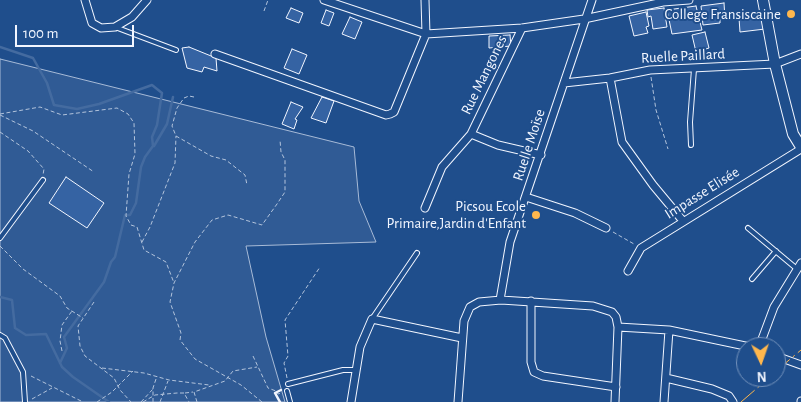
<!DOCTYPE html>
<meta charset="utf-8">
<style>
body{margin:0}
#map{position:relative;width:801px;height:402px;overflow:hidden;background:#1f4e8c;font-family:"Alegreya Sans",sans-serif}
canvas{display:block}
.north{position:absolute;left:736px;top:337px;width:50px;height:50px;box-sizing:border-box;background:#1f4e8c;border:1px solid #7391ba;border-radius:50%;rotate:177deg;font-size:14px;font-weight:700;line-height:20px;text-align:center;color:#f2f6ff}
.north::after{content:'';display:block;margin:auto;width:18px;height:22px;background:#ffb74d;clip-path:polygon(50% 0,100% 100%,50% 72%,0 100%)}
.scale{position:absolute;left:15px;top:25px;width:119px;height:22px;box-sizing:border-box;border:2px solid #f2f6ff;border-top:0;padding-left:6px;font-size:15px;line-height:18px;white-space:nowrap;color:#f2f6ff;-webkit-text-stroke:4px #1f4e8c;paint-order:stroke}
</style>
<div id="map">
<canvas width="801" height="402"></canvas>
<div class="north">N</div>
<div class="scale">100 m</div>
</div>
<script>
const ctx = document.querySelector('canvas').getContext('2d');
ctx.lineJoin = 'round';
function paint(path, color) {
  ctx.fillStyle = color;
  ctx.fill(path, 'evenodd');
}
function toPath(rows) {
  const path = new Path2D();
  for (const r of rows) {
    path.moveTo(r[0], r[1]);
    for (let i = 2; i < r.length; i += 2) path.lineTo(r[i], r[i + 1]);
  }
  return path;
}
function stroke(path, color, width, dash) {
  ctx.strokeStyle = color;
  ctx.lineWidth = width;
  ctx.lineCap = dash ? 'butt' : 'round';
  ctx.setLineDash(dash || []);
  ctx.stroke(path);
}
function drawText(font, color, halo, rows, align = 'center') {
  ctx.font = font + ' "Alegreya Sans",sans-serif';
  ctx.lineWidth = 4;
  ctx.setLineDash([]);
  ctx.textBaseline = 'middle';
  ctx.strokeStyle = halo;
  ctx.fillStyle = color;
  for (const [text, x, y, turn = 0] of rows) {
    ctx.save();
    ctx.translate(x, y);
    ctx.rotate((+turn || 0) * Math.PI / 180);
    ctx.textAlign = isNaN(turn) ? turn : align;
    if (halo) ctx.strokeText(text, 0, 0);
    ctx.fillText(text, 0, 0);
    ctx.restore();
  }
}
const built = toPath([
 [0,59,354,147,359,201,376,242,246,246,266,337,285,402,0,402,0,59]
]);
const stream = toPath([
 [0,47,33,58,47,83,54,105,77,109,99,104,152,85,162,93,157,125,152,137,153,146,145,157,141,167,136,203,130,215,125,215,115,257,111,262,104,282,64,337,67,348,60,363],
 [154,146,167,124,173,97],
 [0,297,12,300,15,328,26,335,46,334,62,367,73,377,109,402]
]);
const building = toPath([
 [724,3,725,19,720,19,720,23,703,25,701,6,724,3],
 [696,6,702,30,672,34,667,10,696,6],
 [291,8,303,13,299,23,286,18,291,8],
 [664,8,667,27,653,29,651,16,648,17,647,10,664,8],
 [326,10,334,13,329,26,321,23,326,10],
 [646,12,649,26,646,27,648,33,634,36,629,16,646,12],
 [762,13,765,29,740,32,739,18,762,13],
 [350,17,362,22,355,39,342,34,350,17],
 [705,32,709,48,696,52,692,35,705,32],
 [510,35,511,46,489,48,489,36,510,35],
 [189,47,216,58,217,71,204,67,202,72,187,68,182,48,189,47],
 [292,49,307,55,299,74,284,68,292,49],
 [322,97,334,101,326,123,311,118,322,97],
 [291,102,303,107,295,119,297,120,294,129,282,124,291,102],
 [66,177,104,203,87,228,49,203,66,177]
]);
const path = toPath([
 [264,11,268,0],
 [651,77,656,110,668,149],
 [194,97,189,96,184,98,177,108,172,126,176,136,211,156,226,160,245,175,247,185],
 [0,114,40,107,62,115,117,108,128,114,134,123,135,154,129,174,126,216,131,225,137,227,144,250,166,262,174,283],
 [0,115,33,131,94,172],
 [0,132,28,151,44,169,43,175],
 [613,232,634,244],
 [142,242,150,227,175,163,176,136],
 [0,246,23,269,60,296,67,308,83,318],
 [94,302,78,326,80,346,85,356,114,378,120,390,131,402],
 [62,351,60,341,62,325,72,311],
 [253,356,268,388,276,391,278,394,281,393],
 [102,368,144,373,169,380,209,385],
 [31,376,83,402],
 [287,378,284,363,288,356,285,320,320,267],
 [185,393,193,392],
 [32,399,52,388],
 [97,402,112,392,133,371],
 [141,402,153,389],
 [143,402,155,395,177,393,184,393,189,402],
 [153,402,153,388,157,376],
 [160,402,168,381],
 [197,402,194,392,225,381,233,371,257,367],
 [262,402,241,385,195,359,180,340,181,333,170,302,174,283,195,242,212,220,228,215,262,225,277,204,285,192,285,160,281,152,280,140]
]);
const lane = toPath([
 [115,27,176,50],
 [691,145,690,122,694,69],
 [748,228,797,269],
 [0,238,43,180],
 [752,279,776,251],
 [372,319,417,253],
 [0,335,5,338,23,372,25,402],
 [288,384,343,370,355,370],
 [287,391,290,402]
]);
const street = toPath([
 [85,0,92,23,101,28,115,27,132,17,147,0],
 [324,0,426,34,522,28,584,19,663,2,689,0],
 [215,54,386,115,390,114,394,112,426,34,425,0],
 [610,78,622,142,653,185,683,221],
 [564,83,610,78,650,70,775,64,801,54],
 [471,134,498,145,541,155],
 [526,197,575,213,606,228],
 [425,208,442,167,471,134,522,28],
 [628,271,641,248,801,149],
 [500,300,510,242,592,0],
 [531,301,531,362,534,372,543,376,616,387],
 [618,327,669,330,750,347],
 [759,347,774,307,801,263],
 [776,356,801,365],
 [666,378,712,389,729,396,733,402],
 [351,402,360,347,372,319,462,338],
 [458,402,464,321,470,307,479,302,501,300,593,306,612,312,616,317,618,327,615,402],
 [664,402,669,330],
 [801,402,801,401]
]);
const secondary = toPath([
 [763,0,775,64,793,134,801,147]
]);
const wall = toPath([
 [280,402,275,393,281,390]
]);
const power = toPath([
 [776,371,801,350],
 [741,402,770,377]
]);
const markers = [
 [791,14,5,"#ffb74d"],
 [536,215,5,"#ffb74d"]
];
const poiNames = [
 ["College Fransiscaine",781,14],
 ["Picsou Ecole",526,206],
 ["Primaire,Jardin d'Enfant",526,223]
];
const streetNames = [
 ["Ruelle Paillard",683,56,-3],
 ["Rue Mangones",484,75,-64],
 ["Ruelle Moïse",529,145,-72],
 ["Impasse Elisée",702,193,-32]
];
paint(built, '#305b95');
stroke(built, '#a8bbd7', 1);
stroke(stream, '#446ba0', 2.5);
paint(building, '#3563a3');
stroke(building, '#f2f6ff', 1);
stroke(lane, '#f2f6ff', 6);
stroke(street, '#f2f6ff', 9);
stroke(secondary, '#f2f6ff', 12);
stroke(path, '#b3c4dc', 1, [4, 2.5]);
stroke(lane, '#1f4e8c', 4);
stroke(street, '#1f4e8c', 7);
stroke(secondary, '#1f4e8c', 10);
stroke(wall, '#f2f6ff', 2.5);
stroke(power, '#ffb74d', 1, [18, 4, 2.5, 4]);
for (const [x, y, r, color] of markers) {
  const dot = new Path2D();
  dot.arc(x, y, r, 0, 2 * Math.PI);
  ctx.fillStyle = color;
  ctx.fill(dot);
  stroke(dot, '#1f4e8c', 2);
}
drawText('15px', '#f2f6ff', '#1f4e8c', poiNames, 'right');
drawText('15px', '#f2f6ff', '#1f4e8c', streetNames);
</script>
